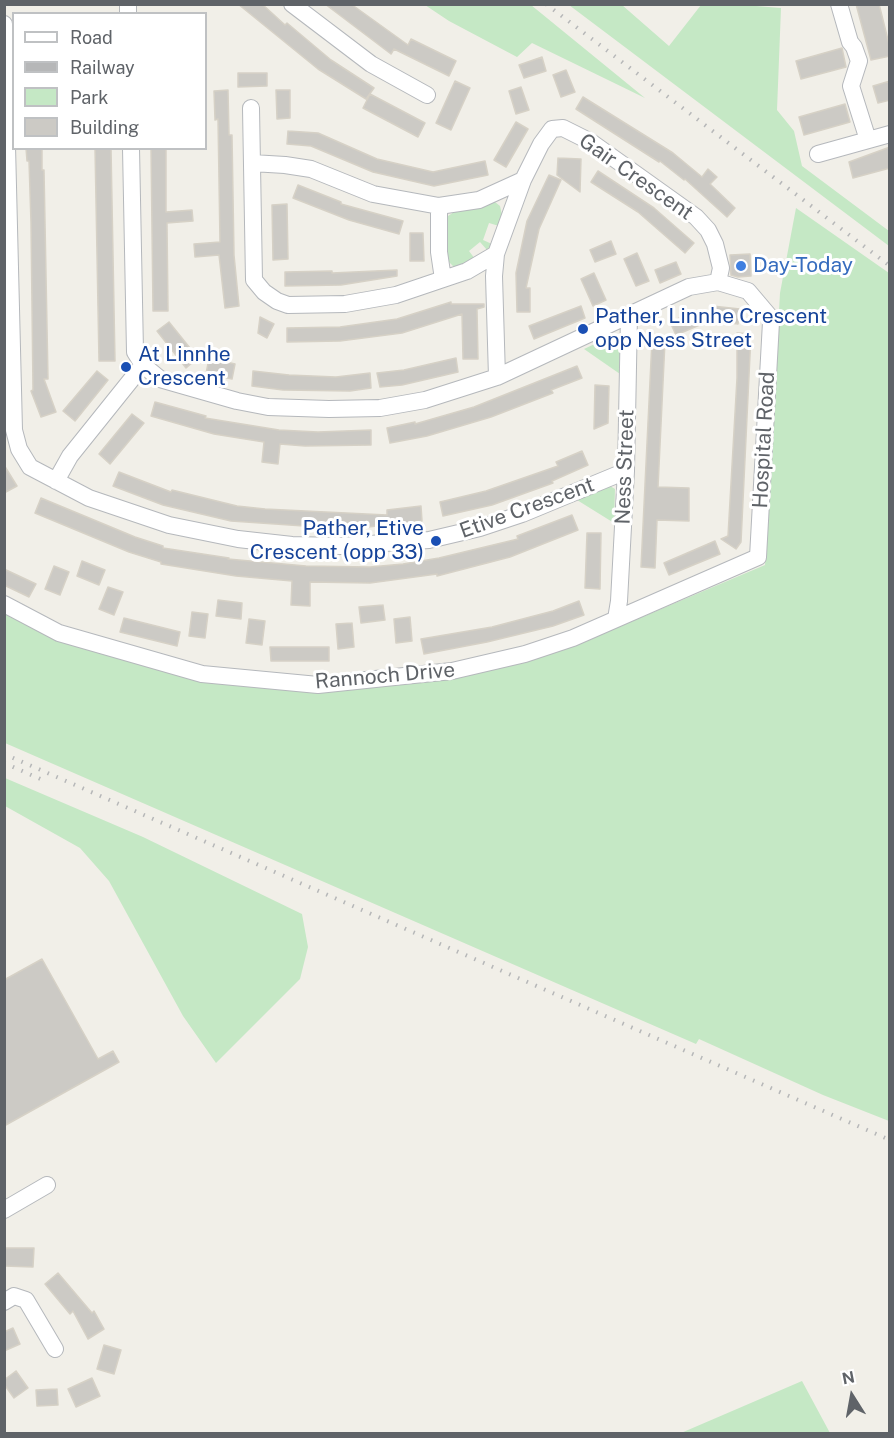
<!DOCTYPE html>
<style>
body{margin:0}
#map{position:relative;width:894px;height:1438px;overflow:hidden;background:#f1efe8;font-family:"Public Sans",sans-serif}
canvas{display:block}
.frame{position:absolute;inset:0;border:6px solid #5f6368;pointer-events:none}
.legend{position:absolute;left:12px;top:12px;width:195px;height:138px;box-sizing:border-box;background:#fff;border:2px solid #bfc1c3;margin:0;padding:8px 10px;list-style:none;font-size:18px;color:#5f6368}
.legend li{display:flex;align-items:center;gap:12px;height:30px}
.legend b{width:30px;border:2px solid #bfc1c3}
.north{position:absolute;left:822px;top:1366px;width:60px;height:60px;-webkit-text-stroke:4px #fff;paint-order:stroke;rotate:349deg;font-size:16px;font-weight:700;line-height:24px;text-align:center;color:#5f6368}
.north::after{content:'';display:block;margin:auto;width:21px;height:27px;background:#5f6368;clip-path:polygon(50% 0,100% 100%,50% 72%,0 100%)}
</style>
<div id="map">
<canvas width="894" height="1438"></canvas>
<div class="frame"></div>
<ul class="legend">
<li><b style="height:8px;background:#fff"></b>Road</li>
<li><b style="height:8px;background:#b6b7b8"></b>Railway</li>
<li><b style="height:16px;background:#c5e8c5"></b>Park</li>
<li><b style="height:16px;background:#cccac5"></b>Building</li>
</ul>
<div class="north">N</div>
</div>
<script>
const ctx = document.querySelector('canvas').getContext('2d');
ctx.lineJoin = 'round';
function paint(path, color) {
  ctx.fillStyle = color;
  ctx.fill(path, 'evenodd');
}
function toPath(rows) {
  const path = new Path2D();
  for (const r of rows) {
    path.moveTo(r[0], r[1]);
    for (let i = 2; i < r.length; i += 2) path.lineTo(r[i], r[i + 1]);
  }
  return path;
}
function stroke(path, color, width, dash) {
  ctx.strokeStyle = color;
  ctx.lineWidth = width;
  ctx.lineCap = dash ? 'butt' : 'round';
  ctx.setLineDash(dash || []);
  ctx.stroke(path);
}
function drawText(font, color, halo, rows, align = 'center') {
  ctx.font = font + ' "Public Sans",sans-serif';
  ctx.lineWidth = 6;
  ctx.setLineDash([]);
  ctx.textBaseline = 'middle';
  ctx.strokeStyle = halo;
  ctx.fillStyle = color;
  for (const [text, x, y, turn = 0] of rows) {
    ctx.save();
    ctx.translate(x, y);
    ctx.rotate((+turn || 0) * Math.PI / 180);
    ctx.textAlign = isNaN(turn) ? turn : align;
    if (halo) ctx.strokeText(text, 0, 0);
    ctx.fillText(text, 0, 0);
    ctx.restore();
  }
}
const green = toPath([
 [731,4,781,8,777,110,794,131,802,166,889,231,889,246,569,5,622,5,669,46,701,5],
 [425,5,531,5,645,98,532,43,517,57,449,21],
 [495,202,500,206,502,215,499,226,489,223,483,240,492,244,487,250,480,242,469,251,475,259,454,267,449,262,444,245,448,216,454,212],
 [796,208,889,273,889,1121,823,1095,699,1039,696,1044,5,743,4,613,47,634,318,691,576,645,765,565,780,293],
 [616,334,619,336,621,343,620,374,584,349],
 [610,486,615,489,614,523,577,500],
 [5,778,143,837,302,914,308,947,300,979,216,1063,183,1016,109,881,80,848,5,806],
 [802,1381,830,1433,681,1433]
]);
const building = toPath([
 [238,4,262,4,285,25,287,23,331,60,374,88,366,99,318,69,238,4],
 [325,4,351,4,408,45,411,39,456,61,449,76,394,49,391,54,325,4],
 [856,4,879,4,890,48,890,56,871,60,856,4],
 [842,48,846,67,801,79,796,61,842,48],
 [542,57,546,71,524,78,519,65,542,57],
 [566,70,575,92,561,97,553,75,566,70],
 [238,73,267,73,267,86,238,87,238,73],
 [455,81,470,88,451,130,436,123,455,81],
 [890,81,890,100,878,103,873,86,890,81],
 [521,87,529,110,516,114,509,91,521,87],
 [228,90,229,135,232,135,234,255,239,306,225,308,219,255,195,257,194,244,220,242,218,119,215,120,214,91,228,90],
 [276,90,290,90,290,118,277,119,276,90],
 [370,94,425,123,418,137,363,108,370,94],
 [583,97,673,153,702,177,708,169,717,177,710,184,735,208,727,217,685,179,684,180,660,161,659,162,576,109,583,97],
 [845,104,850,122,804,135,799,117,845,104],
 [516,122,528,129,506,167,494,160,516,122],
 [288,131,318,133,377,159,433,172,485,161,488,175,434,186,373,172,311,146,287,144,288,131],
 [890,147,890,168,853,178,849,162,890,147],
 [26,148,42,148,42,170,44,170,48,379,44,379,56,412,41,417,31,391,33,390,31,223,29,161,27,161,26,148],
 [95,148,111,148,115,361,99,361,95,148],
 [151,148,166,148,166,212,192,210,193,221,167,223,168,311,153,311,151,148],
 [558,158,581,159,580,192,557,175,558,158],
 [598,171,654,208,694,243,685,253,638,212,591,182,598,171],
 [549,175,561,180,539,229,526,288,530,288,530,312,517,312,516,273,527,221,549,175],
 [298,185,341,202,341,204,403,221,399,234,349,220,293,198,298,185],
 [287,204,288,259,273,260,272,205,287,204],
 [410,233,423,233,424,261,410,261,410,233],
 [611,241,616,254,595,262,590,250,611,241],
 [637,253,649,281,636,286,624,259,637,253],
 [750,254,751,276,738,277,731,275,730,255,750,254],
 [676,262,681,274,660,283,655,270,676,262],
 [397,270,397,276,341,285,285,286,285,272,332,271,332,273,397,270],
 [594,273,606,300,593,306,581,279,594,273],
 [451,302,451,304,484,304,484,307,477,309,478,359,463,359,462,314,402,333,340,341,287,342,287,328,340,327,397,319,451,302],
 [581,306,585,318,534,339,529,326,581,306],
 [712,306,740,309,738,324,710,320,712,306],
 [696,311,702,324,676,335,670,322,696,311],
 [260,317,274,324,267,338,258,333,260,317],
 [169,322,198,358,186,368,157,331,169,322],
 [737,333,751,334,741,542,736,549,721,539,728,536,737,378,737,333],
 [652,340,665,341,658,487,689,488,689,521,657,520,655,568,641,567,652,340],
 [209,358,235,364,232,379,206,374,209,358],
 [456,358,458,372,402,385,380,387,377,373,404,370,456,358],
 [577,366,582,378,551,390,553,393,491,417,427,436,390,443,387,428,415,422,415,424,474,407,577,366],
 [97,371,108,380,75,421,63,411,97,371],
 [253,371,289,375,336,377,370,373,371,388,350,391,283,390,252,386,253,371],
 [595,385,609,386,608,423,594,429,595,385],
 [155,402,206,416,205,418,279,430,318,432,371,430,371,445,305,446,280,444,278,464,262,462,264,442,214,434,151,416,155,402],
 [132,414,144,423,110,464,99,454,132,414],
 [582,451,588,465,552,481,553,483,492,505,443,516,440,502,486,491,558,466,556,462,582,451],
 [4,465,17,486,4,493,4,465],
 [119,472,171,492,172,490,237,506,265,509,387,515,387,510,421,506,422,521,359,528,333,528,231,521,163,505,113,486,119,472],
 [41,498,135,537,163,546,163,548,229,558,228,559,306,566,370,567,403,564,439,558,518,539,517,536,572,515,578,530,510,557,437,576,437,574,370,583,310,582,310,606,291,605,292,581,236,576,161,564,161,562,129,552,35,513,41,498],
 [587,533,601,533,600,589,585,588,587,533],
 [715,541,720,554,669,575,664,563,715,541],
 [82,561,105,570,99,585,77,576,82,561],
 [54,566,69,572,60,595,45,589,54,566],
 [4,569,36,584,29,597,4,585,4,569],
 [108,587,123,592,114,615,99,609,108,587],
 [218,600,242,603,241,619,216,616,218,600],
 [579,601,584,615,553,626,487,642,424,654,421,639,492,627,553,611,579,601],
 [383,605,385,620,361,623,359,607,383,605],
 [192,612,208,614,205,638,189,636,192,612],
 [410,617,412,641,396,643,394,619,410,617],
 [124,618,180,632,177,646,120,632,124,618],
 [249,619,265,621,262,645,246,643,249,619],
 [352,623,354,647,338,649,336,624,352,623],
 [270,647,329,647,329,661,271,661,270,647],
 [42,959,98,1059,113,1051,119,1062,4,1126,4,980,42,959],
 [4,1248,34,1248,33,1267,4,1266,4,1248],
 [58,1273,92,1313,94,1311,104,1329,88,1339,73,1311,70,1314,45,1284,58,1273],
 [13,1328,20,1344,4,1351,4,1332,13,1328],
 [104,1345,121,1350,114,1374,97,1369,104,1345],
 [16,1371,28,1388,14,1398,4,1384,4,1380,16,1371],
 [92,1378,100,1396,76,1407,68,1389,92,1378],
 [57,1389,58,1405,37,1406,36,1390,57,1389]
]);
const minor = toPath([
 [128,4,128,14],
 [292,4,371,64,427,95],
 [839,4,850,42,854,47,859,61,851,86,868,140],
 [4,24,14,430,19,449,30,467,89,498,169,525,238,539,292,545,340,546,429,540,480,528,522,514,626,471],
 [251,108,254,280,264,292,277,301,288,305,345,304,396,295,467,271,496,254],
 [818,154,890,134],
 [252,163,285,165,311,169,373,194,439,206,479,200,523,180],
 [439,206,439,252,443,279],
 [497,377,494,276,496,254,523,180,541,144,552,129,563,128,591,142,696,217,708,230,715,244,721,268,718,282],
 [56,481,70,456,143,365],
 [4,604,59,633,202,674,318,685,452,671,525,654,573,638,758,557,771,322,770,317,748,291,718,282,689,287,497,377,425,400,380,408,329,409,268,407,237,401,160,379,143,365,135,352,131,148],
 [616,619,619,601,626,471,629,315],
 [4,1210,47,1185],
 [4,1302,14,1296,26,1300,55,1349]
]);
const rail = toPath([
 [546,4,890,266],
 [4,754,890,1140],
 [4,763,45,781]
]);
const markers = [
 [741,266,6,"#3f7fe0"],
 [583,329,6,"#1a4fb4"],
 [126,367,6,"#1a4fb4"],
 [436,541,6,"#1a4fb4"]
];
const streetNames = [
 ["Gair Crescent",636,177,35],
 ["Hospital Road",764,440,-87],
 ["Ness Street",625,467,-88],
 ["Etive Crescent",527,508,-20],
 ["Rannoch Drive",385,676,-5]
];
const shopNames = [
 ["Day-Today",753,266]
];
const transitNames = [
 ["Pather, Linnhe Crescent",595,317],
 ["opp Ness Street",595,341],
 ["At Linnhe",138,355],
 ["Crescent",138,379],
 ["Pather, Etive",424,529,"right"],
 ["Crescent (opp 33)",424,553,"right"]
];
paint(green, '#c5e8c5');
paint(building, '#cccac5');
stroke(building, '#d6d1c6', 1.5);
stroke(minor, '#b5b8bc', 18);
stroke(minor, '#fff', 16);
stroke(rail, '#b6b7b8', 4, [1.5, 8]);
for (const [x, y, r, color] of markers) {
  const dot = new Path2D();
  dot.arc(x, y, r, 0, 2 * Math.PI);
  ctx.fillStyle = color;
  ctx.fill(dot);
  stroke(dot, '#fff', 2);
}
drawText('21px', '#5f6368', '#fff', streetNames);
drawText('21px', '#366cbe', '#fff', shopNames, 'left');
drawText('21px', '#164399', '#fff', transitNames, 'left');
</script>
